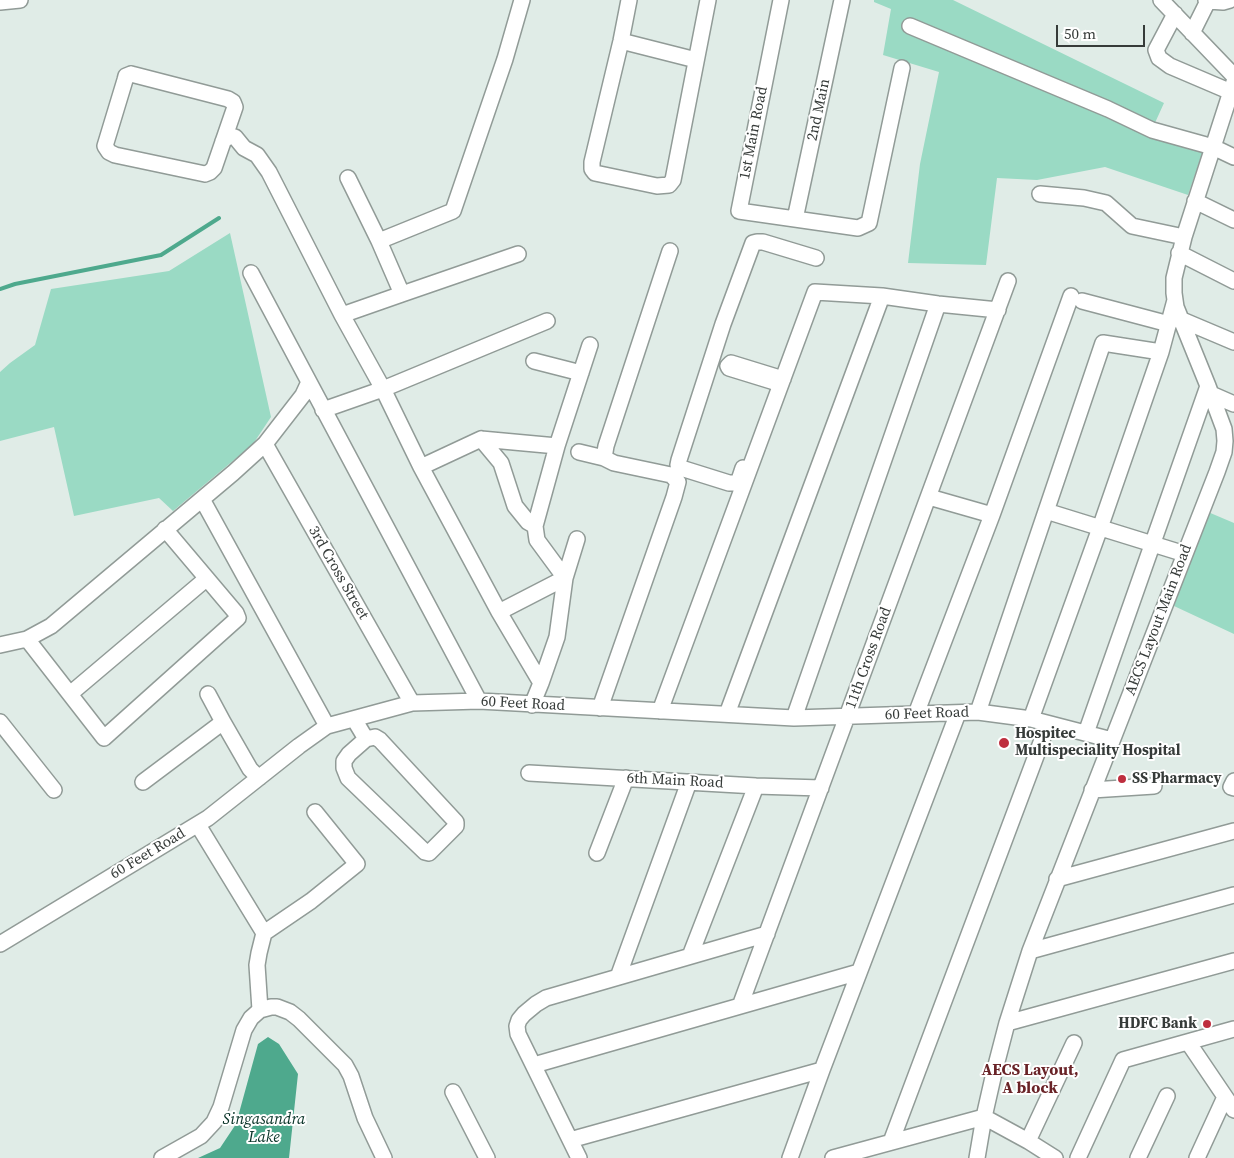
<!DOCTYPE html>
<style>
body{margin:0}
#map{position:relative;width:1234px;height:1158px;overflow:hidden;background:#e0ece7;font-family:"Source Serif 4",serif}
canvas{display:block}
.scale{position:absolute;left:1056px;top:25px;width:89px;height:22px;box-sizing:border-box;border:2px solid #363b39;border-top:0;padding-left:6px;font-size:15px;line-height:18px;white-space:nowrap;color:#363b39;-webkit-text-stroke:4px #fff;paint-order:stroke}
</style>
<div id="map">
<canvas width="1234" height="1158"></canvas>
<div class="scale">50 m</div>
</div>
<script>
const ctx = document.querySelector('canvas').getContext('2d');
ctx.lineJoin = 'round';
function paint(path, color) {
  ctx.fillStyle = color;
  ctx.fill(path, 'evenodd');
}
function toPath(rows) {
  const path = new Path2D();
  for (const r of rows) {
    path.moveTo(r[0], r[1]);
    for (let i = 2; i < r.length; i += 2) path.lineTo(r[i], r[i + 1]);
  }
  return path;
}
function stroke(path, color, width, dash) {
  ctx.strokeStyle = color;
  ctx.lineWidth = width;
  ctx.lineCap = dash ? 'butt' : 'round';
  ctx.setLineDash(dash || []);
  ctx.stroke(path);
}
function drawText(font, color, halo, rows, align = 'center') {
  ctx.font = font + ' "Source Serif 4",serif';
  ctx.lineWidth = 4;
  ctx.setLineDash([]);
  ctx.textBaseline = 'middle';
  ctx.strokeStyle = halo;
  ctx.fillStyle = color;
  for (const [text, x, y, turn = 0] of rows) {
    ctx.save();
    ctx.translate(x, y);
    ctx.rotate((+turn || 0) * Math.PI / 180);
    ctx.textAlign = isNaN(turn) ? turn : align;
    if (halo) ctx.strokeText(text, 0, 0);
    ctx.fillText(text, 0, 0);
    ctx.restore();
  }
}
const green = toPath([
 [874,0,953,0,1164,103,1154,125,1204,148,1188,195,1105,167,1037,180,997,178,986,265,908,263,920,164,939,72,883,55,891,9,874,2],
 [230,233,271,417,253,444,173,511,159,498,74,516,54,427,0,441,0,372,10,363,35,345,51,289,169,271],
 [1208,512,1234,523,1234,634,1174,606]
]);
const water = toPath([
 [268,1037,279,1044,298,1074,289,1158,198,1158,220,1148,236,1124,258,1044]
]);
const stream = toPath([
 [0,289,15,284,161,255,219,218]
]);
const minor = toPath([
 [629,0,621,41,592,162,592,169,595,173,657,186,669,185,673,180,708,0],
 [781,0,739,211,858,228,869,223,902,68],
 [1161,0,1234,76],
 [1208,1,1223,2,1230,0],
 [0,2,20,0],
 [1175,14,1156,50,1159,58,1170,66,1231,92],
 [910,26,1108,109,1152,130,1213,147,1234,157],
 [1192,33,1208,1,1206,0],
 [621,41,696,60],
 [131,74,228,99,233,102,235,107,214,168,210,172,205,174,115,155,109,152,105,146,125,80,126,76,131,74],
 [223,141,230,136,235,137,244,148,257,155,269,172,342,315,383,389,421,467,499,612,541,683,532,705],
 [348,178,379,241],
 [1040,194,1084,198,1106,203,1132,226,1184,237],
 [1195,201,1234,220],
 [795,219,842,0],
 [1179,253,1234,281],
 [251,273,479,701],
 [402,294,518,254],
 [1082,301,1169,324],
 [342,315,402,294,379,241,453,211,505,59,522,0],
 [1182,320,1234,342],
 [534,361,581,373],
 [781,384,729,368,728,366,731,363,783,379],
 [1211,394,1234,404],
 [323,410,383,389,547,321],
 [481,439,557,446],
 [265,444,412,703],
 [579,452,604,458],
 [421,467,481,439,501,463,515,506,528,522,535,526,537,540,565,578],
 [743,468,739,480,735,483,729,483,681,468,678,465,679,460,723,324,753,243,757,242,763,242,816,258],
 [929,497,992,515],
 [202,499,327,726],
 [1046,511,1185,554],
 [535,526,557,446,590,345],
 [499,612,565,578],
 [27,639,104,738,238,618,236,613,165,529],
 [0,645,27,639,51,626,233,473,265,444,303,395,309,382],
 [541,683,557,637,565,578,577,539],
 [70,694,206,579],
 [208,694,223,722],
 [600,708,674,497,678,482,671,475,614,463,604,458,606,446,670,251],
 [660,711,815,292,882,296,938,304,998,310],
 [978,712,1103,343,1161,352],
 [727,714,882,296],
 [916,714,992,515,1071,296],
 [794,718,938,304],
 [354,719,366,739,349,754,344,761,344,768,348,778,425,852,429,853,456,826,456,822,380,740,375,737,366,739],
 [1031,719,1100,528,1161,352,1175,300],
 [0,722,54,790],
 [1086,733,1208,386],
 [529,773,756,786,821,788],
 [1234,781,1231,787,1234,788],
 [143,782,223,722,250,769,259,778],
 [1092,790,1154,786],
 [198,825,264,933,259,953,257,965,260,1010],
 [597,853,626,778],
 [1057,879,1234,831],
 [264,933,311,901,357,864,315,812],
 [0,944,208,818,299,746,327,726,412,703,479,701,794,718,978,712,1031,719,1112,740],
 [1030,951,1234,895],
 [690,956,756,786],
 [618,977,689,782],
 [740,1006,1008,281],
 [1007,1023,1234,961],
 [1188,1042,1234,1110],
 [534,1065,859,972],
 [453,1092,487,1158],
 [570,1140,822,1070],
 [1028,1141,1074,1043],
 [891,1142,1048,724],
 [162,1158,201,1136,214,1122,221,1107,244,1030,251,1018,260,1010,271,1007,277,1007,290,1012,299,1019,345,1065,351,1076,365,1118,384,1158],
 [579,1158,518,1034,517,1026,519,1020,524,1014,536,1004,546,998,767,934],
 [790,1158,822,1070,958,713],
 [833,1158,984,1117,1028,1141,1055,1158],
 [977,1158,984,1117,994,1073,1007,1023,1030,951,1217,472,1224,452,1225,441,1224,429,1208,386,1176,307,1174,293,1174,278,1184,237,1234,82],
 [1078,1158,1123,1060,1234,1029],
 [1138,1158,1167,1096],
 [1197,1158,1225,1097]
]);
const markers = [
 [1004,743,6,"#be2e3e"],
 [1122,779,5,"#be2e3e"],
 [1207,1024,5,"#be2e3e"]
];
const streetNames = [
 ["2nd Main",819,110,-78],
 ["1st Main Road",754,133,-79],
 ["3rd Cross Street",338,573,60],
 ["AECS Layout Main Road",1159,620,-69],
 ["11th Cross Road",869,658,-70],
 ["60 Feet Road",523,704,3],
 ["60 Feet Road",927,714,-2],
 ["6th Main Road",675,781,3],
 ["60 Feet Road",148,854,-31]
];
const poiNames = [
 ["Hospitec",1015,734],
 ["Multispeciality Hospital",1015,751],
 ["SS Pharmacy",1132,779],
 ["HDFC Bank",1197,1024,"right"]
];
const neighbourhoodNames = [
 ["AECS Layout,",1030,1071],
 ["A block",1030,1089]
];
const waterNames = [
 ["Singasandra",264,1120],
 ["Lake",264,1138]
];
paint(green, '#9adac4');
paint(water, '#4ea98d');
stroke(stream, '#4ea98d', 4);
stroke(minor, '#919b97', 18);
stroke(minor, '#fff', 15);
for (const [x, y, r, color] of markers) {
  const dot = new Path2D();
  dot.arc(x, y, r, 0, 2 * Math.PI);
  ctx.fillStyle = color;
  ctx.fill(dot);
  stroke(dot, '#fff', 2);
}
drawText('15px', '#363b39', '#fff', streetNames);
drawText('bold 15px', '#363b39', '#fff', poiNames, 'left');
drawText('bold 16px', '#692327', '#fff', neighbourhoodNames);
drawText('italic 16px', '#073226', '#fff', waterNames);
</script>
